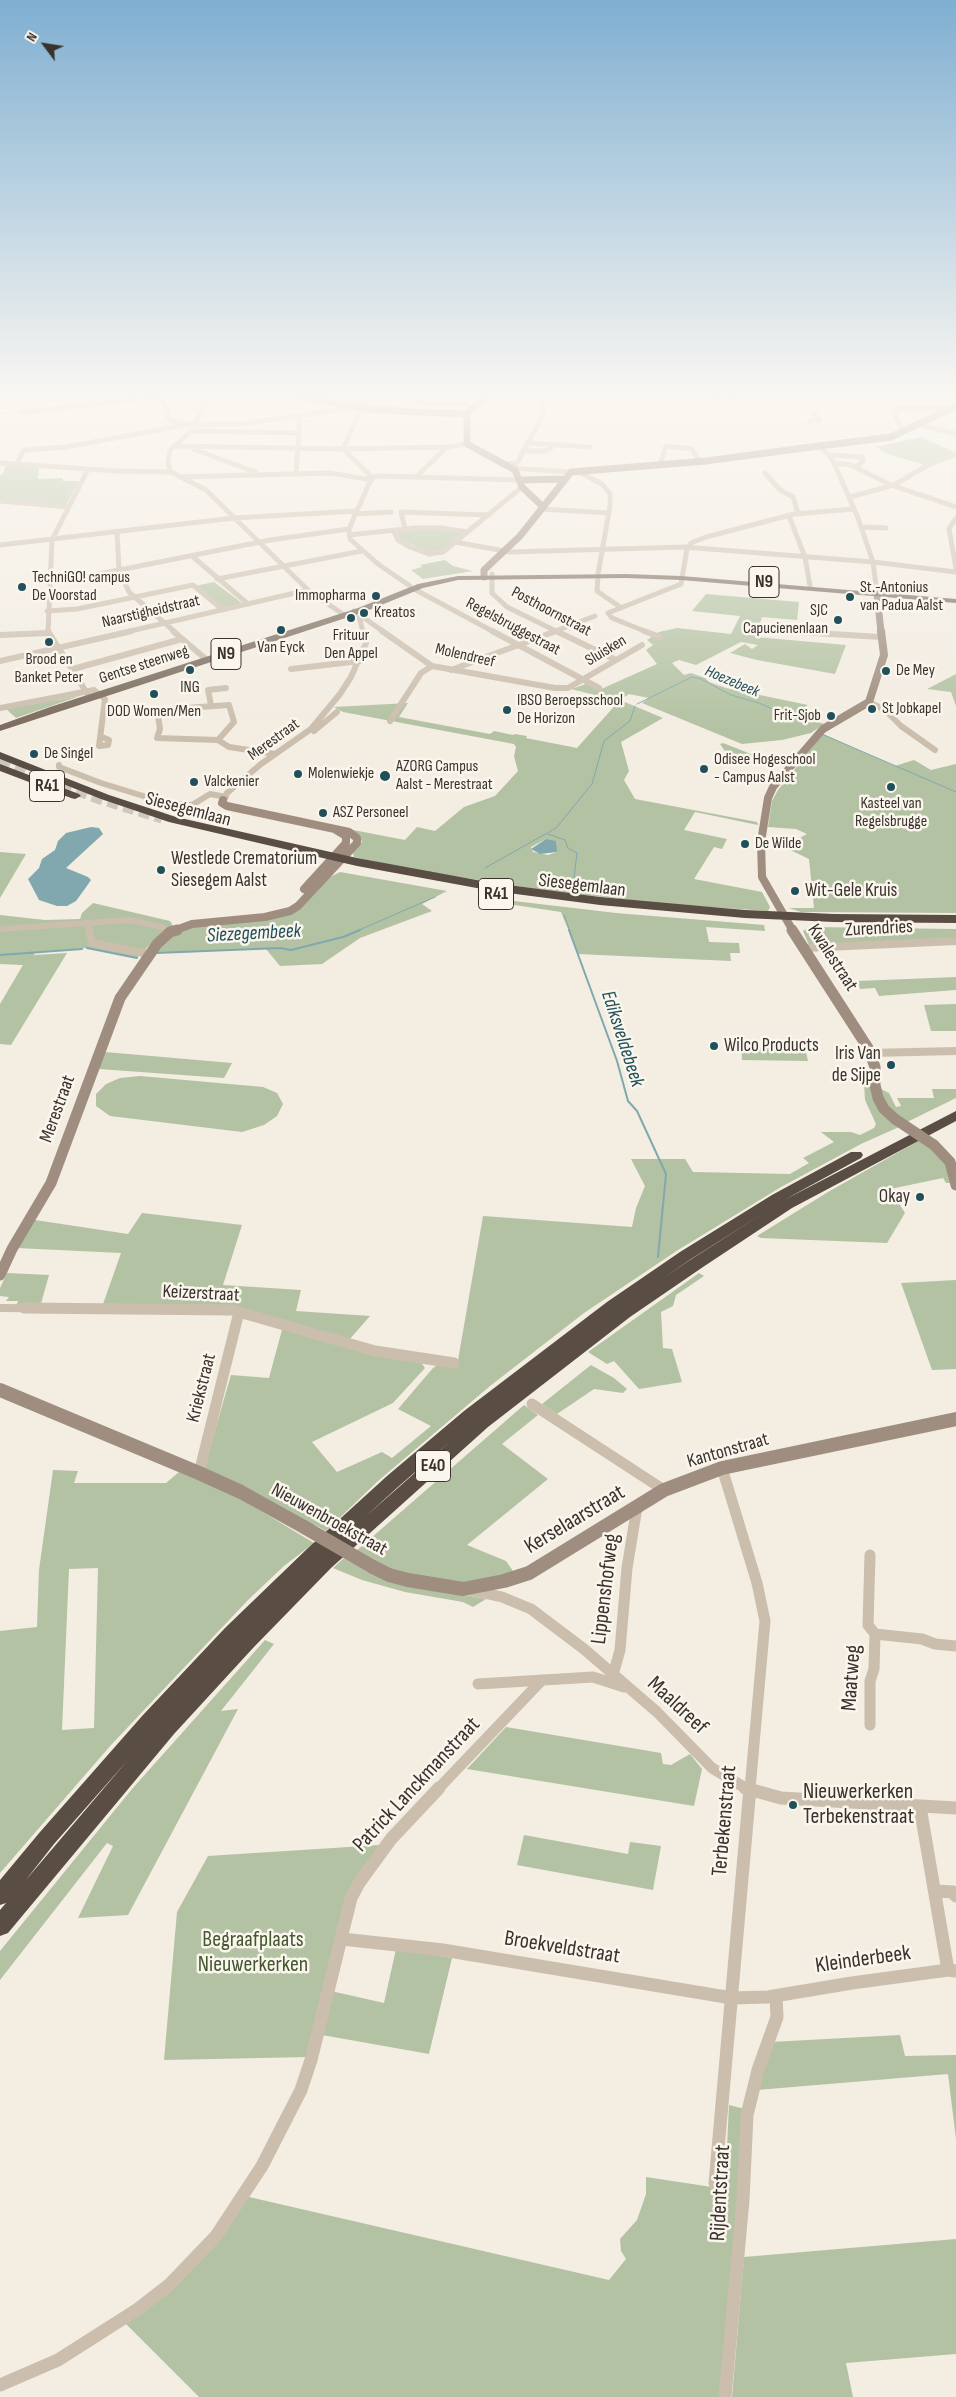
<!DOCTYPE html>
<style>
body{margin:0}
#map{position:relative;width:956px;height:2397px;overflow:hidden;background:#f3ede2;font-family:"Sofia Sans Condensed",sans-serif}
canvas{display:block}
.north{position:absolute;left:20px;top:20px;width:50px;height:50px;-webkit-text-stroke:4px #faf6ee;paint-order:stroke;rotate:301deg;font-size:14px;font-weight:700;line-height:20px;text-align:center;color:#3a322c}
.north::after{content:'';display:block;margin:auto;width:18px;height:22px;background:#3a322c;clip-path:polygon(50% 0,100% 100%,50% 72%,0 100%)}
</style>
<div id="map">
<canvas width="956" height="2397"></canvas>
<div class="north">N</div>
</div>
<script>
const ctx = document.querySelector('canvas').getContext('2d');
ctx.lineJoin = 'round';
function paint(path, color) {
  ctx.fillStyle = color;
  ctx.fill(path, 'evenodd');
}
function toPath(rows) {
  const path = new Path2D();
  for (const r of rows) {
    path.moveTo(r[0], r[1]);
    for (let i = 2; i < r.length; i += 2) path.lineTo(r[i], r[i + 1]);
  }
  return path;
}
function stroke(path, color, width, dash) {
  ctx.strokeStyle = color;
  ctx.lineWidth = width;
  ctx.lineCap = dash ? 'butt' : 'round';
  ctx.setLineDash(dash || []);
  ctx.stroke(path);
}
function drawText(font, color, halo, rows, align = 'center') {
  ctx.font = font + ' "Sofia Sans Condensed",sans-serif';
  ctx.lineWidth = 5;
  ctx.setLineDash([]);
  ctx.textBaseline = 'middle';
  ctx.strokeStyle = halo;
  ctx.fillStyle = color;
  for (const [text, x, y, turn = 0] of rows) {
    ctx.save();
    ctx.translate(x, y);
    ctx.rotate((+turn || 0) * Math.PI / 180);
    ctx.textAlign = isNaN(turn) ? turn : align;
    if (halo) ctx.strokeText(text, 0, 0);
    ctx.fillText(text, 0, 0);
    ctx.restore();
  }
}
const green = toPath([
 [921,437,956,453,925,465,888,454,876,447],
 [6,464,39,466,38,479,63,478,63,481,79,481,66,505,0,501,0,475,3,474],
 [434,529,462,533,440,552,429,553,398,538,396,534,398,531],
 [445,560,453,566,473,571,423,579,411,570,422,567,420,565],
 [214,582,242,603,222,608,195,586],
 [706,594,799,602,797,620,762,617,756,637,846,645,835,674,757,660,730,653,745,644,752,649,758,645,741,642,696,665,679,660,672,663,684,675,691,673,705,678,709,682,726,688,808,705,795,714,824,724,811,733,782,740,742,744,642,703,649,698,629,694,620,700,663,718,621,742,629,771,624,780,635,799,757,822,758,825,695,812,684,830,727,839,722,849,714,847,694,879,762,892,770,907,768,911,665,904,548,891,402,868,354,857,353,853,362,842,359,835,348,829,405,840,417,827,435,831,464,807,495,796,518,771,514,756,516,747,514,744,343,712,334,707,408,703,399,717,490,734,494,731,513,735,515,734,527,736,526,738,577,748,619,701,571,689,586,684,599,690,657,664,646,650,653,645,647,640,659,632,677,628,731,634,740,616,692,611],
 [546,839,557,852,548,855,533,852,531,847],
 [956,674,956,706,951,692,927,689],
 [80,696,16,718,6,709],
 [823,734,895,766,914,760,931,770,956,764,956,913,801,912,789,908,814,908,809,859,784,847,807,834,796,829,768,827,772,801,778,790],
 [723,743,761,758,764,762,735,765,720,744],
 [0,852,26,854,0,898],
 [340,872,447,891,422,904,432,911,360,938,322,964,280,966,266,949,156,953,158,948,181,929,284,915,330,877],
 [497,899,616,913,764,925,765,931,706,927,709,942,739,943,740,953,730,953,731,961,578,954,561,912,495,902],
 [93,903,170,921,173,926,162,932,137,958,87,948,35,952,34,955,67,953,11,1045,0,1044,0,1004,23,965,0,964,0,915,45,920,80,919,82,913],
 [809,927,956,929,956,939,809,945,803,931],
 [956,977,956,990,879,996,875,988,860,989,858,981],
 [956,1004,956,1031,931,1031,924,1005],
 [741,1047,805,1048,808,1061,742,1060],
 [105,1052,232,1063,224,1078,99,1069],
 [140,1076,263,1087,277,1093,283,1104,277,1116,264,1125,242,1132,110,1116,96,1106,96,1094,106,1084,120,1078],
 [864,1083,870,1085,876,1104,899,1127,861,1144,781,1187,678,1250,584,1313,490,1386,378,1481,326,1531,315,1525,313,1527,204,1468,231,1375,269,1378,283,1326,420,1361,425,1368,393,1403,312,1442,337,1472,382,1452,392,1458,431,1426,398,1409,433,1368,436,1366,457,1366,483,1216,632,1227,636,1208,645,1186,631,1159,685,1159,693,1172,790,1174,809,1163,803,1158,834,1142,821,1132,851,1132,860,1135,874,1128,876,1124,865,1100],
 [881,1089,889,1093,896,1107,901,1106,897,1098,934,1098,932,1089,956,1089,956,1098,907,1122,892,1111,881,1096],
 [920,1140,942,1159,947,1168,950,1183,946,1183,943,1178,890,1189,905,1213,887,1243,761,1238,757,1236,828,1192],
 [142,1213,242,1225,223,1285,301,1290,296,1311,370,1316,348,1341,242,1308,102,1307,121,1253,17,1248,35,1220,128,1234],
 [7,1273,49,1275,40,1307,16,1307,18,1301,6,1301,9,1297,0,1296,0,1288],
 [699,1273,704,1276,676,1295,673,1306,661,1312,663,1348,672,1349,682,1382,639,1389,614,1361,607,1364,588,1352],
 [956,1280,956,1369,932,1370,901,1283],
 [591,1365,614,1378,627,1389,623,1393,594,1389,557,1414,542,1404],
 [524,1405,538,1415,502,1444,548,1479,467,1545,506,1561,515,1574,464,1583,397,1573,356,1551],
 [53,1470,78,1471,74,1483,166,1483,179,1472,233,1494,314,1543,284,1566,248,1600,111,1745,0,1873,0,1631,37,1627,39,1570],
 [98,1568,94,1728,62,1730,69,1569],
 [344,1558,383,1578,486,1599,473,1607,463,1602,405,1592,362,1580,333,1568],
 [265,1640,274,1644,221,1711,238,1709,128,1915,78,1918,113,1846,107,1843,0,1980,0,1951,132,1789],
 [506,1727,661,1753,663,1764,671,1765,690,1754,702,1769,694,1806,467,1769],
 [524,1835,628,1854,630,1842,661,1846,653,1890,517,1865],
 [380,1845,365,1866,309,2057,164,2060,177,1912,208,1856],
 [396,1949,452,1958,429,2054,322,2035,331,1991,384,2003],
 [900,2035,905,2056,956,2055,956,2139,948,2074,757,2090,771,2042],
 [729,2105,745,2109,720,2397,199,2397,126,2324,249,2197,609,2280,626,2259,621,2251,620,2239,637,2220,646,2194,646,2177,725,2189],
 [956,2239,956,2354,846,2363,853,2397,732,2397,744,2257]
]);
const water = toPath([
 [91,827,99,828,103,834,66,868,88,877,91,880,84,890,76,901,67,906,57,906,39,900,28,879,39,868,42,859,55,850,58,841,66,833],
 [546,839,556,841,557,852,540,854,531,849]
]);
const streamFar1 = toPath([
 [637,704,692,677,701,679,731,695,759,703,793,718],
 [824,735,956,792],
 [548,834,565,840,568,848,577,853,573,886],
 [485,868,556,828,592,784,604,741,630,721,635,706],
 [564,915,570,931],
 [357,931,435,897]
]);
const stream = toPath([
 [569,930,617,1061,628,1101,637,1111,666,1174,658,1257],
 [87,948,137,958],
 [156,953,280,948,291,950,343,937,360,930],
 [0,955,82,949]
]);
const highwayTunnel = toPath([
 [0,760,97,798,162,818]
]);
const streetFar4 = toPath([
 [161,396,170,420,187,425,241,424,350,408,380,396],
 [209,396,191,431,170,450,168,464,171,472,206,490,308,590,344,615],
 [209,396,235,396],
 [346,396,361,409,343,449,372,477],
 [407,396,423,404],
 [705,396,725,399,744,396],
 [925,396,927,399,944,399],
 [423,404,465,404],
 [22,413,165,396],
 [809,421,820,420,814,414],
 [918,424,956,434],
 [906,430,901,428,893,409,951,408],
 [191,431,299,433],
 [527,443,590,447],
 [174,446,343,449,447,447,467,444],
 [818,446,829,455,834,463,858,518,873,562,877,594],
 [193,449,255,472],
 [523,451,546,451,556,444],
 [829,455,862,457,863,461,856,467],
 [0,463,117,471,171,472],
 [834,463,851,465,891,485,956,507],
 [17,464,23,451,26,450,67,447,184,425],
 [505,464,517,463,540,421,543,413,540,396],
 [665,465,661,462,666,446,692,449,698,459],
 [512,468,571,472],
 [296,473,300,416],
 [581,473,602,484,610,494,610,506,598,574],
 [765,473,780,490,793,497,798,513],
 [179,477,330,473,372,480],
 [372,477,349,529,350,539,378,564,410,586],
 [416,477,447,447],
 [365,479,378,476,520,480],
 [850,497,894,485,928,465,956,454],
 [0,501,68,507],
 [541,509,609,513],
 [354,514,391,512],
 [789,516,805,557,810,586],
 [956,518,949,529,956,568],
 [862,527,886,528],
 [405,529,401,512,489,515],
 [393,530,398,540,410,547,429,554,443,552,522,487],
 [117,532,119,570,129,592,175,632],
 [349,535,415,528,441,528,468,532],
 [455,542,510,552,684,547,873,562,956,572],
 [0,545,234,518,356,511],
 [192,556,248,604],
 [492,574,492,593,507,607,558,632],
 [598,576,597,591,620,607],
 [217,579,362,551],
 [49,581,94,575,270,540,349,529],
 [414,589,494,632],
 [47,611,77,609,193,585,223,610],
 [354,611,384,632],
 [354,614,360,620,363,632],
 [48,632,52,540,88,469],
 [126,632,308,590],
 [553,632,595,616],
 [647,632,612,618,608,613,681,584,687,549,691,543,706,537,794,514,854,509]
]);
const streetFar3 = toPath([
 [48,631,90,698],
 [173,631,207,660],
 [382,631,432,666,555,688,568,688,642,645],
 [492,631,599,688],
 [556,631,616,660],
 [644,631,660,637],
 [798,632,881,637],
 [0,635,48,633],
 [0,661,132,631],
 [73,669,182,639],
 [291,669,360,661],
 [451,670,556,631],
 [869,702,885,710,901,726,935,750],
 [211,705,208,690,226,688],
 [229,705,234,722,218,740,157,738,160,729,157,710,229,705],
 [0,708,94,690,105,699,99,746,108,745,109,740,102,737],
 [390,721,421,673,432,666],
 [314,731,337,712],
 [218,740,229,747,275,754],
 [59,765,59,767,101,783,166,803,192,805,210,794,226,797],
 [223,800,227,793,261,764,311,729,340,694,351,677,366,643,363,631],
 [89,927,89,931],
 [0,929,130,920,162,927,168,931]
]);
const streetFar2 = toPath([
 [89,930,92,943,149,954],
 [166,930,170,932],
 [805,948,956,941],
 [871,1053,956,1051],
 [0,1308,169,1309]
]);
const streetFar1 = toPath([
 [24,1308,232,1310,375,1351,454,1363],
 [532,1404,664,1490],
 [722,1468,757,1583,765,1621,750,1789],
 [199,1473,239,1312],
 [870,1555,868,1625,875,1634,922,1639,935,1644,956,1646],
 [470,1590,502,1597,531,1609,584,1649,657,1712,712,1768,747,1789],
 [613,1675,620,1650,627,1568,637,1507],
 [478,1684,593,1677,624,1687],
 [870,1725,870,1681,874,1669,875,1634],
 [438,1789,542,1680]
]);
const street = toPath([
 [745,1788,781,1798,956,1808],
 [920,1807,948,1970],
 [936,1891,953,1892,956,1896],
 [342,1939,443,1950,732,1998,768,1997,852,1983,948,1970,956,1971],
 [715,2183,750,1788],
 [0,2385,58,2360,138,2309,169,2285,216,2236,262,2166,301,2090,311,2060,351,1898,359,1883,391,1839,439,1788],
 [725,2397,743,2200,747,2115,758,2070,777,2017,776,1996]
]);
const secondaryFar3 = toPath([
 [297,396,370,409,416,412,467,414,475,405],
 [475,405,490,396],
 [467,414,467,444,515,470,522,487,542,506],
 [796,449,891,437,956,406],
 [520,480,565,479],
 [484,577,484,570,520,536,571,472,706,461,803,448],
 [877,594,881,632]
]);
const secondaryFar2 = toPath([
 [304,889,346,843,346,836,336,830],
 [173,931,192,924,265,917,290,911,298,906,357,843,357,838,349,832,227,806,222,803,223,800],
 [793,931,762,877,761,842,768,798,773,787,823,729,869,702,884,655,881,631]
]);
const secondaryFar1 = toPath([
 [792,930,868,1048,875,1067,875,1085,878,1098,884,1109,895,1119],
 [934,1145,950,1162,956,1185],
 [0,1275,12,1249,51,1183,120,998,157,944,170,932,177,930]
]);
const secondary = toPath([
 [0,1390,199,1473,241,1492,304,1527],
 [373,1567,389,1575,408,1580,463,1589,504,1581,529,1573,664,1490,722,1468,956,1419]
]);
const primary = toPath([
 [626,574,681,576,956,599,956,603,681,580,626,578,458,580,423,588,364,612,0,731,0,725,50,707,358,608,418,584,458,576,626,574]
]);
const highway = toPath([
 [0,752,109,795,176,817,357,858,493,883,600,897,745,910,834,914,956,915,956,923,834,922,745,918,600,905,493,891,357,866,169,822,101,799,0,759,0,752],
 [0,764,79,794,81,796,75,799,71,798,0,771,0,764],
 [956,1111,956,1121,792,1208,703,1267,630,1317,488,1427,331,1568,253,1648,174,1734,8,1933,0,1936,0,1910,6,1903,0,1905,0,1880,40,1832,143,1715,225,1628,308,1548,387,1476,464,1411,607,1302,680,1252,772,1195,851,1152,861,1152,863,1155,861,1158,784,1200,956,1111],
 [767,1211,691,1259,662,1279,690,1260,767,1211],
 [452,1440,365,1517,399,1486,452,1440],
 [127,1761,25,1881,54,1844,127,1761]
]);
const rail = toPath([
 [0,414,144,396]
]);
const secondaryBridgeFar1 = toPath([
 [895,1119,934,1145]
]);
const secondaryBridge = toPath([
 [304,1527,373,1567]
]);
const markers = [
 [22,587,5,"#22505a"],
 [376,596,5,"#22505a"],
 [850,597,5,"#22505a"],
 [364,613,5,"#22505a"],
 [351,618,5,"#22505a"],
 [838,620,5,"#22505a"],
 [281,630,5,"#22505a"],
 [49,642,5,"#22505a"],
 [190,670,5,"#22505a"],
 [886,671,5,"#22505a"],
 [154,694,5,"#22505a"],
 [872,709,5,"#22505a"],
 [507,710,5,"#22505a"],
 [831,716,5,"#22505a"],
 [34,754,5,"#22505a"],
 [704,769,5,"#22505a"],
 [298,774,5,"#22505a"],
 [385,776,6,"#22505a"],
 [194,782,5,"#22505a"],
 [891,787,5,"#22505a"],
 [323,813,5,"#22505a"],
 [745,844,5,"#22505a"],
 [161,870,5,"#22505a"],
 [795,891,5,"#22505a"],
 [714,1046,5,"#22505a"],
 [891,1065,5,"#22505a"],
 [920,1197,5,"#22505a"],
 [793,1805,5,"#22505a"]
];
const farPoinames = [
 ["TechniGO! campus",32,578],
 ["De Voorstad",32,596],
 ["St.-Antonius",860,588],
 ["van Padua Aalst",860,606],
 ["Immopharma",366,596,"right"],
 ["SJC",828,611,"right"],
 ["Capucienenlaan",828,629,"right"],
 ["Kreatos",374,613],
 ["Frituur",351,636,"center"],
 ["Den Appel",351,654,"center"],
 ["Van Eyck",281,648,"center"],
 ["Brood en",49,660,"center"],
 ["Banket Peter",49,678,"center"],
 ["De Mey",896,671],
 ["ING",190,688,"center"],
 ["IBSO Beroepsschool",517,701],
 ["De Horizon",517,719],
 ["St Jobkapel",882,709],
 ["DOD Women/Men",154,712,"center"],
 ["Frit-Sjob",821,716,"right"],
 ["De Singel",44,754],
 ["Odisee Hogeschool",714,760],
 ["- Campus Aalst",714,778],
 ["AZORG Campus",396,767],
 ["Aalst - Merestraat",396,785],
 ["Molenwiekje",308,774],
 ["Valckenier",204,782],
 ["Kasteel van",891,804,"center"],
 ["Regelsbrugge",891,822,"center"],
 ["ASZ Personeel",333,813],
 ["De Wilde",755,844]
];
const farStreetnames = [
 ["Naarstigheidstraat",151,612,-13],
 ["Posthoornstraat",551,612,28],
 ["Regelsbruggestraat",513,627,28],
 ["Sluisken",606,651,-31],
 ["Molendreef",465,656,13],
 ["Gentse steenweg",144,665,-18],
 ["Merestraat",274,740,-36]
];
const farWaternames = [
 ["Hoezebeek",732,682,23]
];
const shields = [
 [764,582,30],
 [226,654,30],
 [47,786,35],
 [496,894,35],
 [433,1466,35]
];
const shieldNames = [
 ["N9",764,582],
 ["N9",226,654],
 ["R41",47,786],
 ["R41",496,894],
 ["E40",433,1466]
];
const streetNames = [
 ["Siesegemlaan",188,810,15],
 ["Siesegemlaan",582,886,7],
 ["Zurendries",879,929,-3],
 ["Kwalestraat",832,958,57],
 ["Merestraat",58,1109,-70],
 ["Keizerstraat",201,1294,3],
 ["Kriekstraat",202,1388,-76],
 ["Kantonstraat",728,1451,-16],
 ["Nieuwenbroekstraat",329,1520,29]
];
const poiNames = [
 ["Westlede Crematorium",171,859],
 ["Siesegem Aalst",171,881],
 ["Wit-Gele Kruis",805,891],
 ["Wilco Products",724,1046],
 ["Iris Van",881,1054,"right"],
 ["de Sijpe",881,1076,"right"],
 ["Okay",910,1197,"right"]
];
const waterNames = [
 ["Siezegembeek",254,934,-3],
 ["Ediksveldebeek",622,1039,72]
];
const nearStreetnames = [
 ["Kerselaarstraat",575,1520,-31],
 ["Lippenshofweg",606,1589,-83],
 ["Maatweg",852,1678,-86],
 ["Maaldreef",677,1706,43],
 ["Patrick Lanckmanstraat",417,1785,-47],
 ["Terbekenstraat",725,1821,-85],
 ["Broekveldstraat",562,1948,9],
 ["Kleinderbeek",863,1960,-8],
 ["Rijdentstraat",721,2193,-87]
];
const nearPoinames = [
 ["Nieuwerkerken",803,1792],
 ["Terbekenstraat",803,1817]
];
const nearParknames = [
 ["Begraafplaats",253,1940],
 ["Nieuwerkerken",253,1965]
];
paint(green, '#b3c2a2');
paint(water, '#81a8af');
stroke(streamFar1, '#81a8af', 1);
stroke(stream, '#81a8af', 2);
stroke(highwayTunnel, '#cec8be', 11, [11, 5.5]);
stroke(streetFar4, '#cbbead', 5);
stroke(streetFar3, '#cbbead', 6);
stroke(streetFar2, '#cbbead', 8);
stroke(streetFar1, '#cbbead', 11);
stroke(street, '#cbbead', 13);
stroke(secondaryFar3, '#9f8e7f', 7);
stroke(secondaryFar2, '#9f8e7f', 8);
stroke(secondaryFar1, '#9f8e7f', 11);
stroke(secondary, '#9f8e7f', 14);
paint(primary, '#7b6b5d');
paint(highway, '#5a4d43');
stroke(rail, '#3a322c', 1, [0.5, 2.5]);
stroke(secondaryBridgeFar1, '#9f8e7f', 11);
stroke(secondaryBridge, '#9f8e7f', 14);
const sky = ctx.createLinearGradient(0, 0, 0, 731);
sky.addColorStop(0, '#7fafd1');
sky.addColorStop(0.54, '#faf7f2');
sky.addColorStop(1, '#faf7f200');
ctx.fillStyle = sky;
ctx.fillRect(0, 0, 956, 731);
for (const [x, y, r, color] of markers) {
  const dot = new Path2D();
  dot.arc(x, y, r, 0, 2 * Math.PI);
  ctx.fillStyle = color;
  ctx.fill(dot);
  stroke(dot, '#faf6ee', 2);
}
drawText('16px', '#3a322c', '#faf6ee', farPoinames, 'left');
drawText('16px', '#3a322c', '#faf6ee', farStreetnames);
drawText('italic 16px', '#22505a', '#faf6ee', farWaternames);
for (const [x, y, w] of shields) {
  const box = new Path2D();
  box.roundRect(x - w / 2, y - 15.5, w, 31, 4);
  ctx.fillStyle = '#faf6ee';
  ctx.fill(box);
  stroke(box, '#3a322c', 1);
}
drawText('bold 18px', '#3a322c', null, shieldNames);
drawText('19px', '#3a322c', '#faf6ee', streetNames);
drawText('19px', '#3a322c', '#faf6ee', poiNames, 'left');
drawText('italic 20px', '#22505a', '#faf6ee', waterNames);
drawText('22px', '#3a322c', '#faf6ee', nearStreetnames);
drawText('22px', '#3a322c', '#faf6ee', nearPoinames, 'left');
drawText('22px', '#445730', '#faf6ee', nearParknames);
</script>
